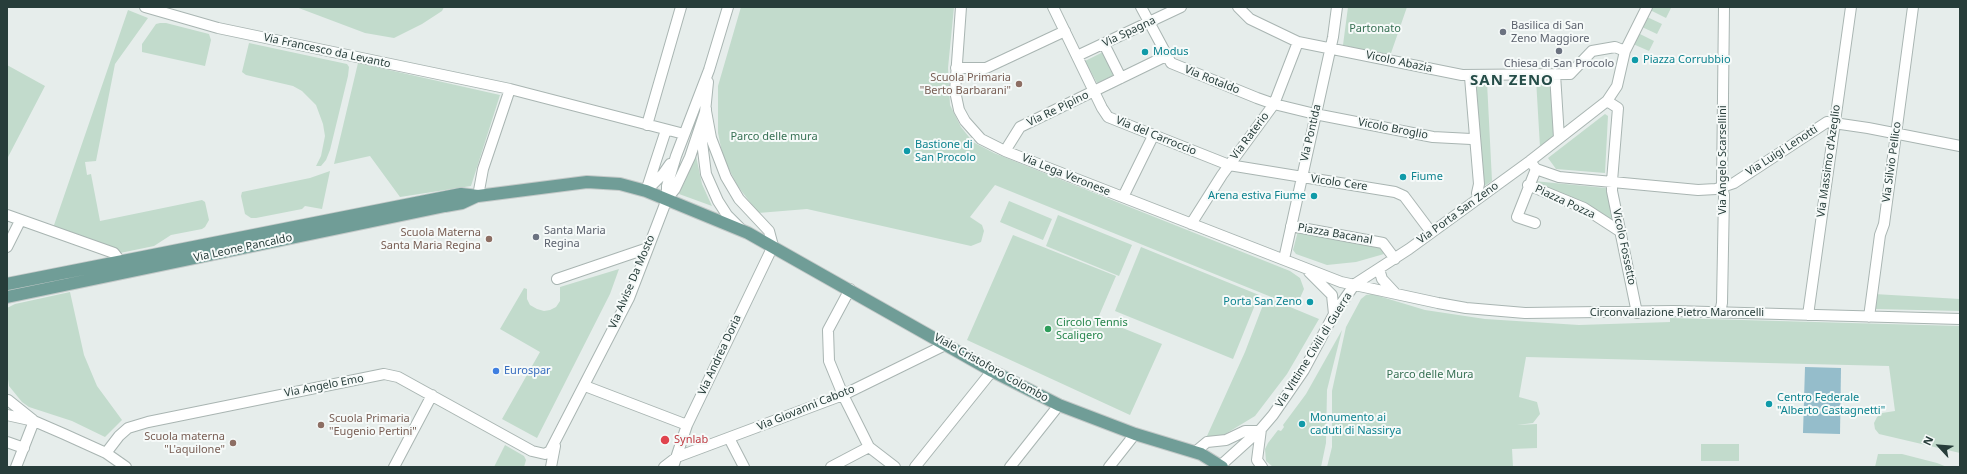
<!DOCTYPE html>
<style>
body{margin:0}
#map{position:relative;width:1967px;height:474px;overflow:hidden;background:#e6edeb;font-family:"Noto Sans",sans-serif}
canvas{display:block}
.frame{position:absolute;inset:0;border:8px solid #273d3a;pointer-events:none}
.north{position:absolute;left:1919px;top:426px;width:40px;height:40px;-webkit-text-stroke:3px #f6faf9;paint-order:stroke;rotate:296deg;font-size:11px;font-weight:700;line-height:16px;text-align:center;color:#273d3a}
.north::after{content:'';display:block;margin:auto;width:14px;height:18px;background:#273d3a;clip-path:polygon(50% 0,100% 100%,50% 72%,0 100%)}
</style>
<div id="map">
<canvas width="1967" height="474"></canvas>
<div class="frame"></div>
<div class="north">N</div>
</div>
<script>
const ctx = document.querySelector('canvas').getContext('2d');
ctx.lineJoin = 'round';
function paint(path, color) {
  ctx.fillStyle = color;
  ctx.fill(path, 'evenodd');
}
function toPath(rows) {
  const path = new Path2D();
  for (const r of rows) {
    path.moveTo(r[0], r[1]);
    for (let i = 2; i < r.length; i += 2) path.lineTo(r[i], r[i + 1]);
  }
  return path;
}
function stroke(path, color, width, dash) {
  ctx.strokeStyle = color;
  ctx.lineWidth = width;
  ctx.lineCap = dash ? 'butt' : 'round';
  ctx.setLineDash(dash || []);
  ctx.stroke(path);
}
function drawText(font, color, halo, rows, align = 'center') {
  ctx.font = font + ' "Noto Sans",sans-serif';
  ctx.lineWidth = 4;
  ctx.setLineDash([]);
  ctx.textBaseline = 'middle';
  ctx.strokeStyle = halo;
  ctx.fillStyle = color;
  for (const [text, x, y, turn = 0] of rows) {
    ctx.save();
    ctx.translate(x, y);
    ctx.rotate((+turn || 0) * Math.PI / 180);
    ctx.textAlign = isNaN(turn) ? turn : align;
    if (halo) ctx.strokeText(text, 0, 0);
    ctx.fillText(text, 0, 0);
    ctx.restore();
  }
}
const green = toPath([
 [296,7,444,7,442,11,422,24,394,38,365,33],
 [741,7,954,7,948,68,950,105,961,127,973,142,994,153,1290,271,1300,278,1304,289,1296,307,995,185,970,217,982,225,984,231,981,242,971,246,807,209,758,213,737,185,723,157,718,133,718,86],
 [1348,7,1407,7,1390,56,1343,45],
 [1652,7,1670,7,1671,8,1666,18,1650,10],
 [128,10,148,18,115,64,96,161,85,162,87,175,91,174,100,221,202,200,205,202,209,220,205,227,202,229,171,235,154,246,120,253,52,231],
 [1647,17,1662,24,1657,34,1642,27],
 [160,23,166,23,209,34,211,40,205,66,142,52,142,44,156,24],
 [1638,33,1654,41,1649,51,1633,44],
 [249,43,347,64,349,67,348,76,330,150,326,160,321,166,316,166,321,156,325,136,323,124,316,105,302,91,293,86,246,75,242,72],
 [1103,52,1114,75,1097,83,1085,61],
 [358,63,500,95,471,186,400,197,370,156,334,164],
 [7,65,45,86,7,159],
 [1551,78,1556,135,1540,147,1536,79],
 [1471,82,1487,82,1492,181,1480,189],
 [1605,114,1608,116,1605,173,1556,169,1548,158],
 [696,156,702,184,712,206,679,194],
 [330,171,322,209,305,206,302,209,256,218,251,218,245,214,241,196,242,192,310,178],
 [1534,181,1606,188,1613,219,1611,222,1533,184],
 [1009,201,1052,219,1043,240,1000,222],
 [1058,215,1132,245,1119,276,1046,246],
 [1298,231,1380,247,1384,254,1356,262,1327,265,1296,254,1293,250],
 [1013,235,1116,276,1098,318,1162,344,1130,415,967,340],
 [1141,247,1259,295,1233,359,1115,311],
 [619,269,610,294,537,438,502,419,540,352,500,329,524,288,527,289,527,299,530,305,537,309,544,311,550,310,556,307,560,301,560,287],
 [70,292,84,355,97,386,122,420,105,437,72,421,29,407,22,402,9,386,7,372,7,308,15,304],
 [1372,294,1425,310,1485,319,1579,325,1670,322,1670,318,1960,326,1960,453,1879,434,1875,429,1874,423,1877,417,1882,413,1895,411,1889,366,1526,357,1519,397,1537,402,1540,414,1533,423,1517,425,1537,424,1537,448,1512,449,1513,467,1327,467,1332,447,1332,391,1346,327,1361,299,1366,295],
 [1874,294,1960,299,1960,311,1875,309],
 [1266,297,1319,319,1287,374,1255,416,1222,436,1207,436,1245,352],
 [1342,330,1327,390,1326,443,1321,467,1273,467,1266,461,1265,449,1268,443,1278,430,1281,431,1284,427,1283,425,1306,394],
 [1701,444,1739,444,1739,461,1701,461],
 [505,445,524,456,526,460,524,467,494,467],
 [1878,454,1902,454,1937,463,1947,467,1875,467]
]);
const water = toPath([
 [1805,367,1841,368,1840,434,1803,433]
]);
const minor = toPath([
 [145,7,218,28,510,89,684,134],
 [961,7,955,91,959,110,965,121,981,139,1005,151,1079,180,1341,282,1438,303,1466,308,1525,313,1673,311,1960,319],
 [1053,7,1102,108,1108,117,1229,165,1395,192,1404,196,1431,232],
 [1141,7,1171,63,1257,98,1274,104,1315,114,1433,137,1471,139],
 [1238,7,1250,19,1298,42,1462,75,1570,74,1592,51,1615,47,1625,51],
 [1104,44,1121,78],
 [1077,56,1181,7],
 [956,68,986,68,1065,31],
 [1555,74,1559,138],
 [1468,75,1470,77,1479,184,1477,193],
 [708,82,702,142,706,174,718,201,727,215,740,228],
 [1607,101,1618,108,1612,181,1612,191,1637,313],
 [647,125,681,7],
 [1005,151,1020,127,1166,56],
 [1530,161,1536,169,1559,177,1698,190,1716,189,1734,183,1827,122,1868,128,1960,146],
 [1528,185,1584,208,1621,232],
 [648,189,663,174,670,164],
 [646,191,666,130],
 [478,196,483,169,510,89],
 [1123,197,1153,136],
 [667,199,667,186,676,156,709,70,728,7],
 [7,215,114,253,121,262],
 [1535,223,1517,217,1536,169],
 [1191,224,1222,175,1274,104,1298,42],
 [1291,226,1383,243,1395,259],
 [7,247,20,221],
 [1284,259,1333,37,1337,7],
 [1379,269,1382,279,1395,293],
 [1309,272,1332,295,1334,314],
 [557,279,648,248],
 [850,289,828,330,829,361,843,395,869,447,895,467],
 [1720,312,1722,303,1724,195,1722,187,1724,7],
 [1808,315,1851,7],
 [1869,317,1880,235,1884,224,1913,7],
 [585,386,687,425],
 [8,400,33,420],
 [7,415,34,421,64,434,106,453,126,467],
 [1261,429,1257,460,1262,467],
 [729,438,744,467],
 [7,442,24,448],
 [1195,452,1207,442,1226,440,1245,431,1258,431],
 [106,453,119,436,128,428,148,422,384,374,398,377,532,451,545,454,550,451,629,298,667,199,675,189,690,157,706,109],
 [1220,466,1261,429,1273,415,1304,370,1334,314,1355,284,1409,249,1530,161,1607,101,1617,86,1625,51,1647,7],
 [16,467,34,421],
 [394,467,432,395],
 [551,467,555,446],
 [664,467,677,457,843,395,947,344],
 [673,467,687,425,773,246,769,231,739,199,726,177,711,138,706,111],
 [831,467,869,447],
 [915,467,992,371],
 [1010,467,1059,405],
 [1109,467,1135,434]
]);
const major = toPath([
 [7,284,461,194,478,196,587,182,620,184,646,191,748,233,992,371,1059,405,1135,434,1201,454,1222,467],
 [7,297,445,206,462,203,477,196]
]);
const markers = [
 [1503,32,4,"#6b7280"],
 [1559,51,4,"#6b7280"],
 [1145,52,4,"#0f9aa8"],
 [1635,60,4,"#0f9aa8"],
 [1019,84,4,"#8d6e63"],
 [907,151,4,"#0f9aa8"],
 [1403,177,4,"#0f9aa8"],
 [1314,196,4,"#0f9aa8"],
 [536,237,4,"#6b7280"],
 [489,239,4,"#8d6e63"],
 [1310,302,4,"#0f9aa8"],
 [1048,329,4,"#2e9e5b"],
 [496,371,4,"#3f7fe0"],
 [1769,404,4,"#0f9aa8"],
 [1302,424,4,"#0f9aa8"],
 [321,425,4,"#8d6e63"],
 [665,440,5,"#e0444e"],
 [233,443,4,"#8d6e63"]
];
const worshipNames = [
 ["Basilica di San",1511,26],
 ["Zeno Maggiore",1511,39],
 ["Chiesa di San Procolo",1559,64,"center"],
 ["Santa Maria",544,231],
 ["Regina",544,244]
];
const parkNames = [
 ["Partonato",1375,29],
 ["Parco delle mura",774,137],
 ["Parco delle Mura",1430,375]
];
const streetNames = [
 ["Via Spagna",1129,32,-25],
 ["Via Francesco da Levanto",327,51,12],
 ["Vicolo Abazia",1399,62,12],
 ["Via Rotaldo",1212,80,22],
 ["Via Re Pipino",1058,109,-26],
 ["Vicolo Broglio",1393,129,11],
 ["Via Pontida",1311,133,-77],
 ["Via del Carroccio",1156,136,22],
 ["Via Raterio",1250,136,-53],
 ["Via Luigi Lenotti",1782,151,-33],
 ["Via Angelo Scarsellini",1723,160,-90],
 ["Via Massimo d'Azeglio",1829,161,-82],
 ["Via Silvio Pellico",1892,162,-82],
 ["Via Lega Veronese",1066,175,22],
 ["Vicolo Cere",1339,183,8],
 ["Piazza Pozza",1565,202,25],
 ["Via Porta San Zeno",1458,213,-36],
 ["Piazza Bacanal",1335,234,10],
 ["Vicolo Fossetto",1624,247,78],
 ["Via Leone Pancaldo",243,248,-12],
 ["Via Alvise Da Mosto",632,282,-67],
 ["Circonvallazione Pietro Maroncelli",1677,313],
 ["Via Vittime Civili di Guerra",1314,350,-58],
 ["Via Andrea Doria",720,355,-65],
 ["Viale Cristoforo Colombo",991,368,29],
 ["Via Angelo Emo",324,386,-11],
 ["Via Giovanni Caboto",806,408,-22]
];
const cultureNames = [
 ["Modus",1153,52],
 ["Piazza Corrubbio",1643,60],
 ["Bastione di",915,145],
 ["San Procolo",915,158],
 ["Fiume",1411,177],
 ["Arena estiva Fiume",1306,196,"right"],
 ["Porta San Zeno",1302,302,"right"],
 ["Centro Federale",1777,398],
 ["\"Alberto Castagnetti\"",1777,411],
 ["Monumento ai",1310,418],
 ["caduti di Nassirya",1310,431]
];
const educationNames = [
 ["Scuola Primaria",1011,78],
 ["\"Berto Barbarani\"",1011,91],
 ["Scuola Materna",481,233],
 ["Santa Maria Regina",481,246],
 ["Scuola Primaria",329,419,"left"],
 ["\"Eugenio Pertini\"",329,432,"left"],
 ["Scuola materna",225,437],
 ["\"L'aquilone\"",225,450]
];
const leisureNames = [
 ["Circolo Tennis",1056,323],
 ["Scaligero",1056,336]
];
const shopNames = [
 ["Eurospar",504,371]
];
const healthNames = [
 ["Synlab",674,440]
];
const districtNames = [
 ["SAN ZENO",1512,81]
];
paint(green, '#c2dbcc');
paint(water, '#95bdcb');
stroke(minor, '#a9b5b2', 12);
stroke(major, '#c3c9c8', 14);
stroke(minor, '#fff', 10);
stroke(major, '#709d97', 12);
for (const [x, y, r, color] of markers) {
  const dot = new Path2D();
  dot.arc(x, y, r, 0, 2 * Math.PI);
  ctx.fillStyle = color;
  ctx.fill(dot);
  stroke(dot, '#f6faf9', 1.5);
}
drawText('11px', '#5b616d', '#f6faf9', worshipNames, 'left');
drawText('11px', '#367053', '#f6faf9', parkNames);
drawText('11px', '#273d3a', '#f6faf9', streetNames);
drawText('11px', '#0d838f', '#f6faf9', cultureNames, 'left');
drawText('11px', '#785e54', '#f6faf9', educationNames, 'right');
drawText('11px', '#27864d', '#f6faf9', leisureNames, 'left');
drawText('11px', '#366cbe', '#f6faf9', shopNames, 'left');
drawText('11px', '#be3a42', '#f6faf9', healthNames, 'left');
ctx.letterSpacing = '1px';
drawText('bold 15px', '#254d48', '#f6faf9', districtNames);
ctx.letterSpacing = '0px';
</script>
